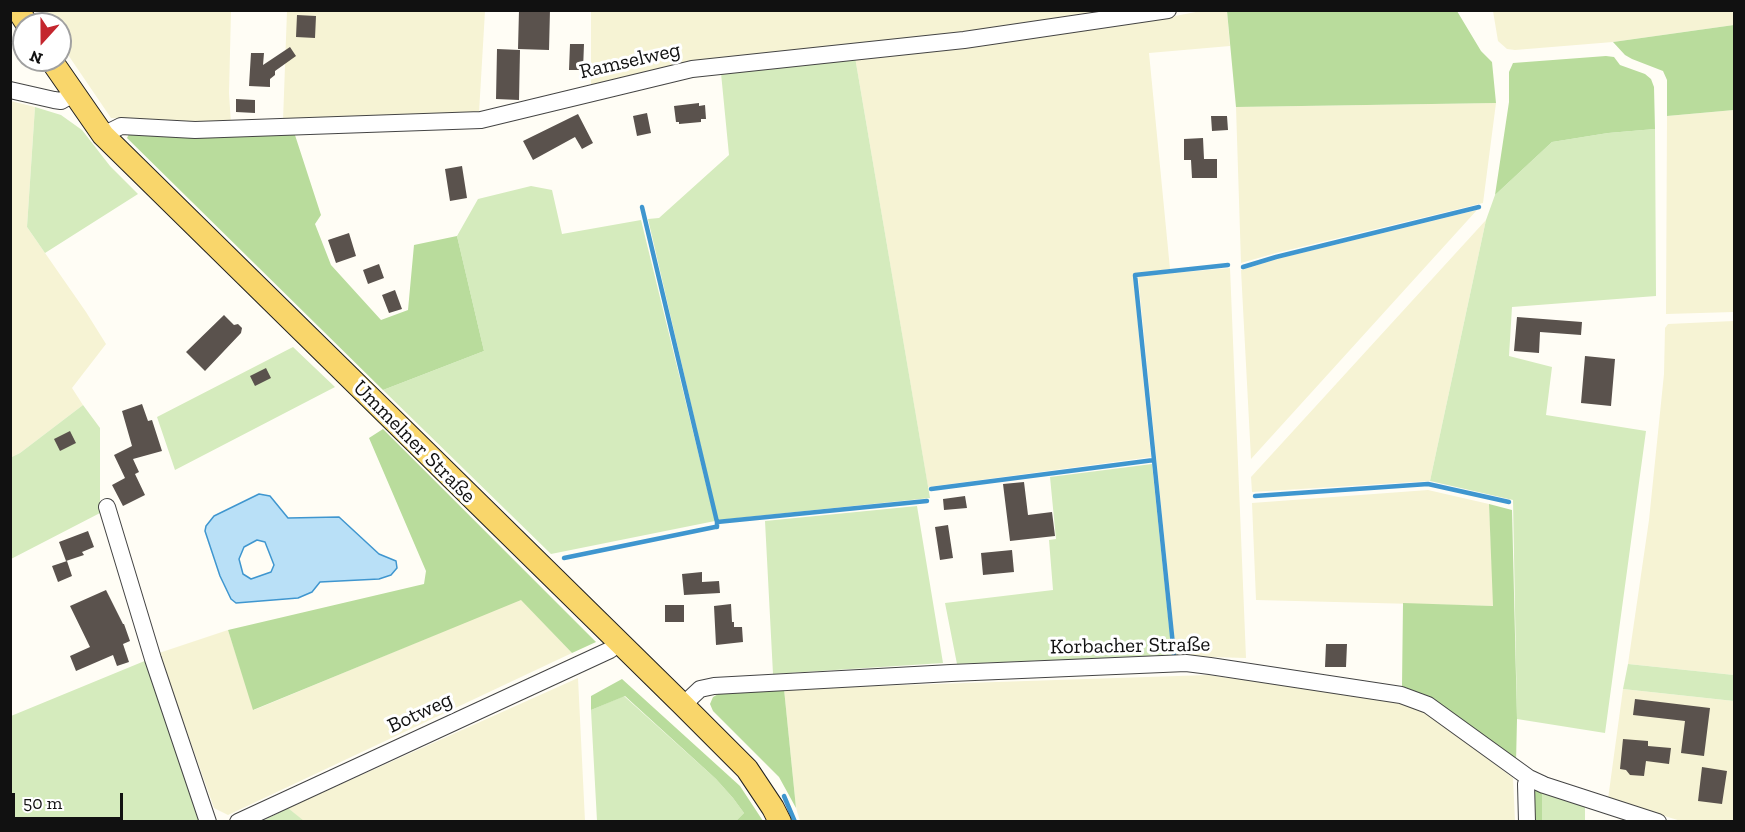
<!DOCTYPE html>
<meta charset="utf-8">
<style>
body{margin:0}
#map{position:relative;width:1745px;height:832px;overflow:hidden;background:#fffdf5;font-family:"Zilla Slab",serif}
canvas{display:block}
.frame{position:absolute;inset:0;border:12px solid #111;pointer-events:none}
.north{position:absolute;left:12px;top:12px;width:60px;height:60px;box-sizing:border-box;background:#fff;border:2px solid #a0a0a0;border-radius:50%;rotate:201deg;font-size:16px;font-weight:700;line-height:24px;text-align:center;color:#111}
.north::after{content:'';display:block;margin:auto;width:21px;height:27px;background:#c4262e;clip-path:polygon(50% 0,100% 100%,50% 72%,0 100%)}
.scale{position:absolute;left:12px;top:793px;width:111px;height:27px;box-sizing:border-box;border:3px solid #111;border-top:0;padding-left:8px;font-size:18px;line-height:21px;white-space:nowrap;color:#111;-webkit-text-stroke:4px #fff;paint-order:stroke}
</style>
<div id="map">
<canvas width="1745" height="832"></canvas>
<div class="frame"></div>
<div class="north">N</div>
<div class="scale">50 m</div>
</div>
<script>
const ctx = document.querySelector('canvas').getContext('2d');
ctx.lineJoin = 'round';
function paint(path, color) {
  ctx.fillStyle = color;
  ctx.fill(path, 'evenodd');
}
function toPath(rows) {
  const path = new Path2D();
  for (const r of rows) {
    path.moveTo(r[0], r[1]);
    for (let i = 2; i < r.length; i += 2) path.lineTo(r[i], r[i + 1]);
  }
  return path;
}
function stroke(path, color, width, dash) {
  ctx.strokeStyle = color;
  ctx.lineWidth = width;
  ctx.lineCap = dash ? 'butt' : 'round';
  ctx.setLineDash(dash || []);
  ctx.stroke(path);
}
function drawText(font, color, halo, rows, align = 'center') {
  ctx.font = font + ' "Zilla Slab",serif';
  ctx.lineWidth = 6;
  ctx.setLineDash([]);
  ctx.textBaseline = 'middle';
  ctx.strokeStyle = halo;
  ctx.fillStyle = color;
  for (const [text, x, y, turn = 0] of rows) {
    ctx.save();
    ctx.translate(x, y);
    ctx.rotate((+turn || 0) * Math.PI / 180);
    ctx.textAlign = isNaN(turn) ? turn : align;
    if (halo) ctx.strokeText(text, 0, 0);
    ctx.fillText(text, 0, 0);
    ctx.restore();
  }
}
const farmland = toPath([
 [39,11,231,11,229,93,231,124,196,125,111,118,60,43,60,24,48,24],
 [287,11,485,11,479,113,283,121],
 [591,11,1137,11,964,33,694,63,591,85],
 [1201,11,1227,11,1230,46,1149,53,1170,269,1133,274,1151,457,928,487,855,57,965,48,1149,21],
 [1493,11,1734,11,1734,25,1613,42,1515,50,1507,49,1498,41],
 [11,101,35,107,27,227,86,312,106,344,72,388,83,405,20,453,11,458],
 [1496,103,1483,203,1276,253,1241,263,1236,107],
 [1734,110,1734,312,1666,314,1667,116],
 [1477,210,1251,459,1241,270,1277,259],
 [1486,220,1430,481,1252,492,1251,477],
 [1230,268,1246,658,1176,656,1138,276],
 [1734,321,1734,675,1628,664,1649,520,1664,374,1665,328,1668,324],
 [1428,490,1489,504,1494,606,1256,600,1252,503],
 [521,599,572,653,228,815,214,808,159,653,228,630,254,710],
 [1208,675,1400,701,1423,710,1513,778,1515,821,800,821,796,808,784,689],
 [578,678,585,821,304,822,288,808],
 [1623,689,1734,701,1734,821,1681,821,1608,799]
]);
const green = toPath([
 [855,57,930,498,718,520,648,219,659,218,729,155,721,73],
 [35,107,61,115,82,130,110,166,138,194,45,253,27,227],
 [1655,129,1656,296,1512,307,1509,356,1552,367,1546,415,1646,431,1605,733,1517,719,1513,500,1430,481,1486,220,1495,195,1552,142,1608,133],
 [531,186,552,190,562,234,641,220,715,521,551,554,383,390,484,351,457,236,478,199],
 [293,347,335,387,175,470,157,417],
 [83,405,100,428,100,513,11,559,10,458,20,453],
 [1152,464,1172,655,957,664,945,603,1053,590,1049,540,1056,539,1050,477],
 [917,506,943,663,773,674,765,521],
 [147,660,202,821,11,822,11,716],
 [1628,664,1734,675,1734,701,1623,689],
 [624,696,716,779,733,798,744,813,736,821,597,821,591,710],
 [1542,789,1585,805,1585,821,1542,821],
 [288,808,304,821,261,822]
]);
const forest = toPath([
 [1227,11,1457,11,1481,51,1492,62,1496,103,1236,107],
 [1734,25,1734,110,1667,116,1667,80,1663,71,1632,59,1625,55,1613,42],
 [1606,56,1614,57,1620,65,1645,74,1651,79,1654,87,1655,129,1608,133,1552,142,1495,195,1509,102,1509,72,1513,63],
 [294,132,321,215,315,224,331,265,381,320,408,310,414,245,457,236,484,351,383,390,127,138,129,134],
 [383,429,596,642,572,653,521,600,253,710,228,630,424,584,426,571,369,438],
 [1489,504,1512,510,1517,719,1516,763,1431,698,1402,686,1403,603,1493,606],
 [622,679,740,786,763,821,736,821,744,813,733,798,716,779,625,696,591,710,591,696],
 [784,689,796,808,779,777,713,711,710,704,713,697,722,692],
 [1531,787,1542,789,1542,821,1532,821]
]);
const water = toPath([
 [259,494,270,496,288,518,339,517,379,554,396,561,397,568,391,575,379,579,320,582,312,592,298,598,236,603,231,599,220,576,205,531,206,526,214,516,259,494],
 [257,540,265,542,274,565,271,572,251,579,243,574,239,559,244,547,257,540]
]);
const stream = toPath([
 [642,207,717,522],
 [1243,267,1276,257,1479,207],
 [931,489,1154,460],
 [1255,496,1428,484,1509,502],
 [564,558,715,527,717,527,717,522,927,501],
 [1174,655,1135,275,1228,265],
 [784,796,795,822]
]);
const building = toPath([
 [519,10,550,10,549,50,518,49],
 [297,15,316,16,315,38,296,37],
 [570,44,584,44,583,70,569,70],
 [290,47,296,56,275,71,275,75,270,79,270,87,249,86,251,53,264,53,263,65],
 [497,49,520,50,519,100,496,99],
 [236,99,255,100,255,113,236,112],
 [699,103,699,106,705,105,706,119,701,119,701,122,679,124,679,122,676,122,674,106],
 [647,113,651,133,637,136,633,116],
 [578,114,593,143,582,149,575,137,533,160,523,141],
 [1211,116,1227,116,1228,130,1212,131],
 [1203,138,1204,159,1217,159,1217,178,1192,178,1191,160,1184,160,1184,139],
 [462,166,467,198,450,201,445,169],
 [349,233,356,256,336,263,328,240],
 [379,264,384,278,368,284,363,270],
 [395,290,402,309,389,313,382,295],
 [224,315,234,325,238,324,242,328,241,333,205,371,186,352],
 [1517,317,1582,322,1581,335,1540,332,1539,353,1514,351],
 [1585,356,1615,359,1611,406,1581,403],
 [266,368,271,378,255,386,250,376],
 [142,404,148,421,152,420,162,451,133,459,139,472,135,474,145,495,123,506,112,485,125,478,114,455,132,446,122,411],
 [70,431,76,443,60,451,54,439],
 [1024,482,1028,515,1052,512,1055,536,1010,541,1003,484],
 [965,496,967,508,944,510,943,499],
 [948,525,953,558,940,560,935,527],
 [88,531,94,547,82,552,84,555,66,561,59,542],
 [1012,550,1014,572,983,575,981,553],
 [67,561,72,576,58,582,52,566],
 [702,572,702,582,719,581,720,593,684,595,682,574],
 [106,590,123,624,124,624,130,641,123,644,129,662,117,666,113,655,76,671,70,656,90,647,70,606],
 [731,604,732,622,734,622,734,627,742,627,743,642,716,645,714,606],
 [665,605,684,605,684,622,665,622],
 [1326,644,1347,644,1346,667,1325,667],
 [1635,699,1710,708,1704,756,1681,753,1685,721,1633,715],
 [1623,739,1648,741,1648,746,1671,748,1669,764,1646,761,1644,776,1630,775,1626,770,1620,769],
 [1702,767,1727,771,1722,804,1698,801]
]);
const minor = toPath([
 [10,90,54,100,61,101,73,94],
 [103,135,121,126,195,130,481,120,692,69,964,40,1168,10],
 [107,507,153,659,208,822],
 [683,705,700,689,714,686,951,673,1186,663,1210,666,1401,695,1428,705,1529,778,1544,785,1658,822],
 [238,822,610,650,619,643],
 [1527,822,1526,784,1529,778]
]);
const major = toPath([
 [18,10,27,24],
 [51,60,103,135,683,705,747,769,773,808,780,822]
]);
const streetNames = [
 ["Ramselweg",630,61,-13],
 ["Ummelner Straße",414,442,45],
 ["Korbacher Straße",1130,646,-1],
 ["Botweg",420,713,-25]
];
paint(farmland, '#f6f3d4');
paint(green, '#d5ebbd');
paint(forest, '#b9dc9c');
paint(water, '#b9e0f7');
stroke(water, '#3f96cf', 1.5);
stroke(stream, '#3f96cf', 4.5);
paint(building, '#5a524d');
stroke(minor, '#444', 18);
stroke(major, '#222', 24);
stroke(minor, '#fff', 16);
stroke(major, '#f9d66b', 22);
drawText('21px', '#111', '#fff', streetNames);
</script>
